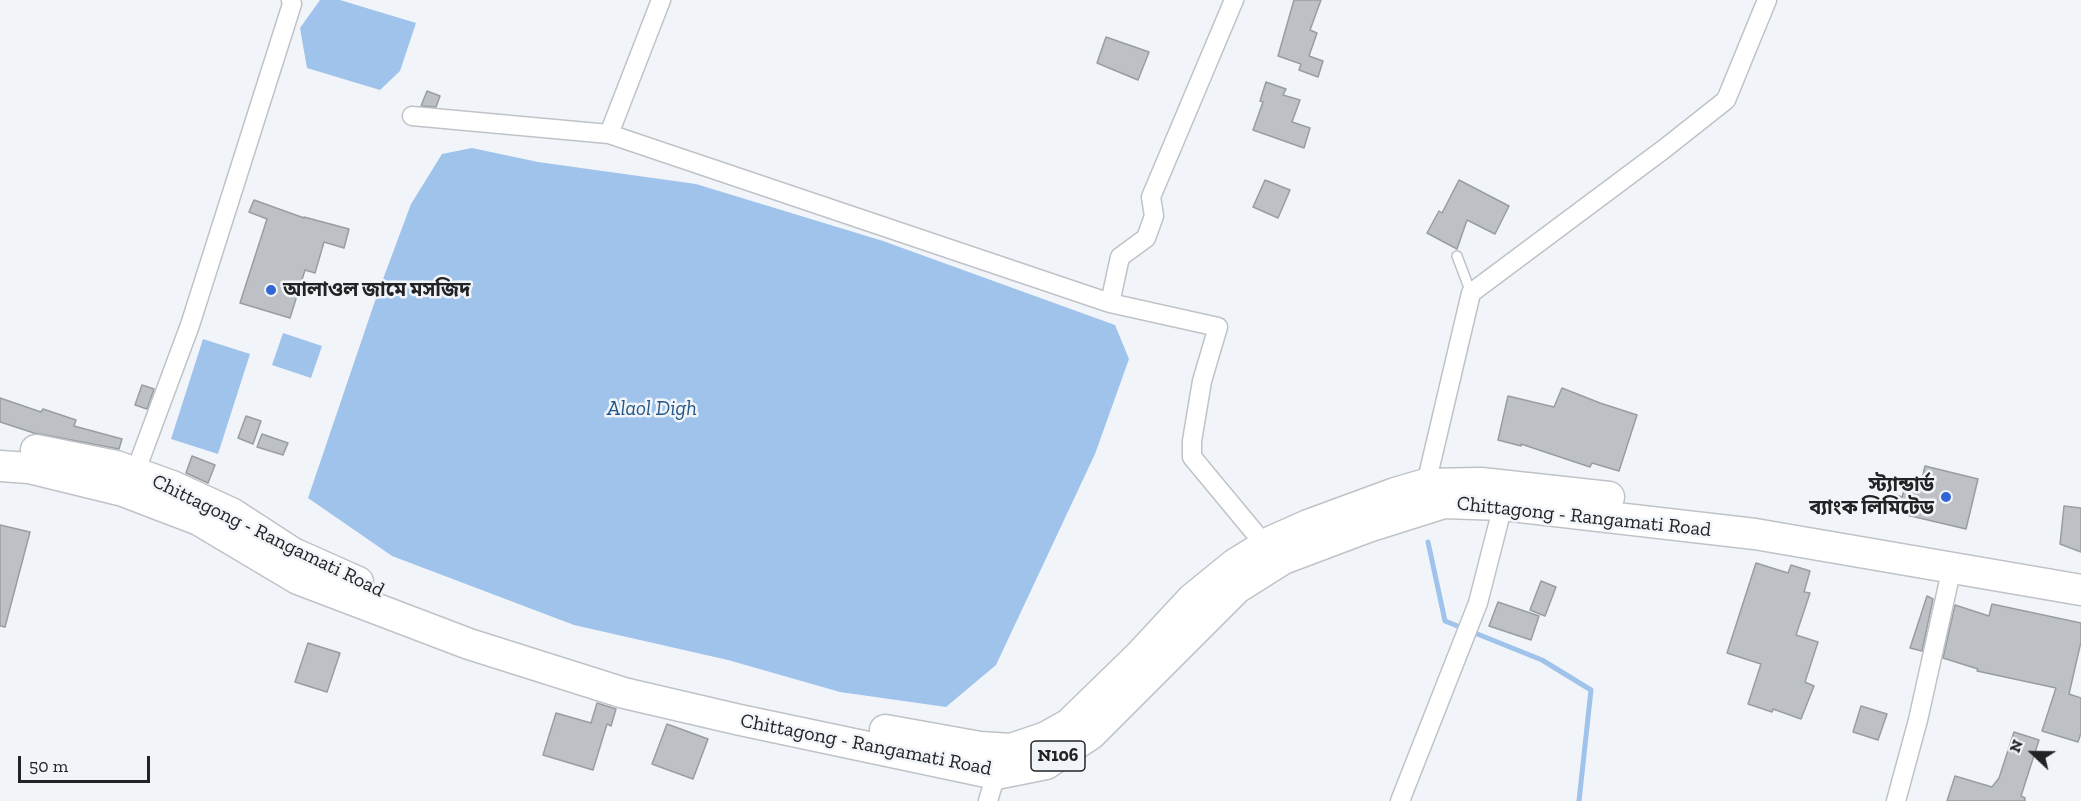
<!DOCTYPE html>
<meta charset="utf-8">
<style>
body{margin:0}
#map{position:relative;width:2081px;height:801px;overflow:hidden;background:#f1f5fa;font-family:"Zilla Slab",serif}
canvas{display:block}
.north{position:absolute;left:2003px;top:723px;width:60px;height:60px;-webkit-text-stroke:4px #f1f5fa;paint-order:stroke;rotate:292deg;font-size:16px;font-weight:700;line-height:24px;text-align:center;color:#212324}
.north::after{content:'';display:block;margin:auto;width:21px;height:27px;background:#212324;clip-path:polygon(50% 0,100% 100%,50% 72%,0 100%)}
.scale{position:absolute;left:18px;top:756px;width:132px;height:27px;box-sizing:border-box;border:3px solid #212324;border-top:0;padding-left:8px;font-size:18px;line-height:21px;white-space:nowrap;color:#212324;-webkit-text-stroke:4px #f1f5fa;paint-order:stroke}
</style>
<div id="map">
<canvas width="2081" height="801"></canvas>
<div class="north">N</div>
<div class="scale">50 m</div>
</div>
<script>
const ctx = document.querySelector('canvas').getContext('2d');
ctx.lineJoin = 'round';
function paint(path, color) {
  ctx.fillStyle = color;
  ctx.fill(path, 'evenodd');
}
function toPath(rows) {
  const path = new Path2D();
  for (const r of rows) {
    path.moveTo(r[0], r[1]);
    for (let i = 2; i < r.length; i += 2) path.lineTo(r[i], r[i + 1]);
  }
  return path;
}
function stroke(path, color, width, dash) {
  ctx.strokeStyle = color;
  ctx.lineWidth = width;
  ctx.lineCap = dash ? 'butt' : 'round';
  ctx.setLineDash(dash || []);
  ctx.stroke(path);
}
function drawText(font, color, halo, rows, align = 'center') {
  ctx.font = font + ' "Zilla Slab","Noto Sans Bengali",serif';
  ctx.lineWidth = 5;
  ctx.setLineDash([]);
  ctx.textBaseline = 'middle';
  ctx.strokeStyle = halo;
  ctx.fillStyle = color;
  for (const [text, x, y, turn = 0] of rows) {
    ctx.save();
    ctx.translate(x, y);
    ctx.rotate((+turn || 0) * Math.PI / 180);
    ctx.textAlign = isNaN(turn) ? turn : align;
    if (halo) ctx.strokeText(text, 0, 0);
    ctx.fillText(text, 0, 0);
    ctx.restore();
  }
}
const water = toPath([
 [320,0,340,0,416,23,400,71,380,90,307,68,300,28],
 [472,148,538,162,696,184,883,241,1115,325,1129,359,1095,454,996,665,946,707,840,692,728,660,574,625,392,556,308,498,376,298,411,204,442,154],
 [283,333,322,346,311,378,272,365],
 [203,339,250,354,218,454,171,439]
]);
const stream = toPath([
 [1428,542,1445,621,1542,660,1591,690,1579,801]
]);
const building = toPath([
 [1294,0,1321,0,1310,30,1317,33,1309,56,1323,61,1318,77,1299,70,1301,64,1278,56,1294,0],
 [1106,37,1149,52,1138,80,1097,63,1106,37],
 [1266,82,1286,89,1283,95,1300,100,1292,122,1310,128,1304,148,1253,130,1263,102,1260,101,1266,82],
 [427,91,440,96,436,107,421,106,427,91],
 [1265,180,1290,190,1278,218,1253,207,1265,180],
 [1459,180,1509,206,1495,234,1467,220,1457,249,1427,233,1439,211,1442,213,1459,180],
 [254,200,304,218,304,217,349,229,344,248,324,242,315,273,305,270,290,318,240,303,267,219,249,212,254,200],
 [142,385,154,389,147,409,135,405,142,385],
 [1562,388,1600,403,1637,415,1619,471,1592,463,1590,467,1521,444,1521,446,1498,440,1508,396,1554,407,1562,388],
 [0,398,41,412,43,409,76,420,74,426,122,439,119,449,34,433,0,422,0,398],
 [246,416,261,421,253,444,238,438,246,416],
 [262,434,288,443,283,455,257,447,262,434],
 [192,456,215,465,208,483,186,473,192,456],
 [1925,466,1978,479,1966,529,1881,509,1887,492,1902,497,1908,478,1921,483,1925,466],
 [2064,506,2081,508,2081,552,2060,544,2064,506],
 [0,525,30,532,5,627,0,626,0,525],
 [1756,563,1788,573,1791,565,1810,571,1804,592,1810,593,1796,635,1818,642,1805,682,1814,686,1801,719,1773,709,1772,712,1748,704,1761,664,1727,653,1756,563],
 [1541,581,1556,587,1545,616,1530,610,1541,581],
 [1927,596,1933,599,1922,651,1910,648,1927,596],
 [1498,602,1539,616,1531,640,1489,626,1498,602],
 [1992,604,2081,623,2081,642,2069,694,2081,698,2081,733,2078,742,2042,731,2056,688,1977,671,1978,669,1943,658,1955,605,1989,616,1992,604],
 [308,643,340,653,327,692,295,682,308,643],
 [597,703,616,709,611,726,607,724,593,770,543,755,556,713,591,723,597,703],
 [1861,706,1887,714,1878,740,1853,732,1861,706],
 [667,724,708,739,693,779,652,764,667,724],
 [2014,732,2039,740,2021,796,2025,798,2025,801,1947,801,1955,776,1992,787,1999,778,2014,732]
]);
const service = toPath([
 [1457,256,1471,293]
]);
const minor = toPath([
 [1234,0,1151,197,1154,216,1146,238,1120,257,1110,303,1218,327,1202,381,1192,441,1192,457,1265,545],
 [412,116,609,134,1110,303],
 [609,134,661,0],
 [135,473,190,325,292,4,291,0],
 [1426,484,1471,293,1664,149,1726,100,1767,0],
 [988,801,996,774],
 [1400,801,1478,603,1503,505],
 [1896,801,1918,720,1950,576]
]);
const trunk = toPath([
 [36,450,116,466,172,486,233,514,293,553,358,582],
 [0,466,29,468,123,491,199,520,298,579,469,644,624,693,740,720,996,774,1046,764,1091,734,1237,588,1283,559,1368,527,1444,503,1503,505,1755,534,2081,590],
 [885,730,980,747,1011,749,1046,737,1069,724,1140,655,1192,599,1235,564,1272,541,1308,525,1395,493,1426,484,1481,483,1609,497]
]);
const markers = [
 [271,290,6,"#3266d5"],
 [1946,497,6,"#3266d5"]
];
const shields = [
 [1058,756,54]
];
const shieldNames = [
 ["N106",1058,756]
];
const poiNames = [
 ["আলাওল জামে মসজিদ",283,290],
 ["স্ট্যান্ডার্ড",1934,485,"right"],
 ["ব্যাংক লিমিটেড",1934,508,"right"]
];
const streetNames = [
 ["Chittagong - Rangamati Road",1584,517,6],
 ["Chittagong - Rangamati Road",268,536,26],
 ["Chittagong - Rangamati Road",866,745,11]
];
const waterNames = [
 ["Alaol Digh",652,409]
];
paint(water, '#9fc3ea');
stroke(stream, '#9fc3ea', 5);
paint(building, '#bdc1c5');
stroke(building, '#999da1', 1.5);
stroke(service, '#bfc3c7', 12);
stroke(minor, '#bfc3c7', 21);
stroke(trunk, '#bfc3c7', 33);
stroke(service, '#fff', 9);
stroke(minor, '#fff', 18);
stroke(trunk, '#fff', 30);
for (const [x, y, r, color] of markers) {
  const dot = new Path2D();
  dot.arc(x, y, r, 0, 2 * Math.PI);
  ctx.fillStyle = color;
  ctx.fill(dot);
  stroke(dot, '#f1f5fa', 2);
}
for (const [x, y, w] of shields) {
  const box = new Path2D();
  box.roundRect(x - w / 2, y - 15, w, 30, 4.5);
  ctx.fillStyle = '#f1f5fa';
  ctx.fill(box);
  stroke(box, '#212324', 1.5);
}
drawText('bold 18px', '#212324', null, shieldNames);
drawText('bold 20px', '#212324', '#f1f5fa', poiNames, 'left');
drawText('20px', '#212324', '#f1f5fa', streetNames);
drawText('italic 21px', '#245687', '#f1f5fa', waterNames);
</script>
